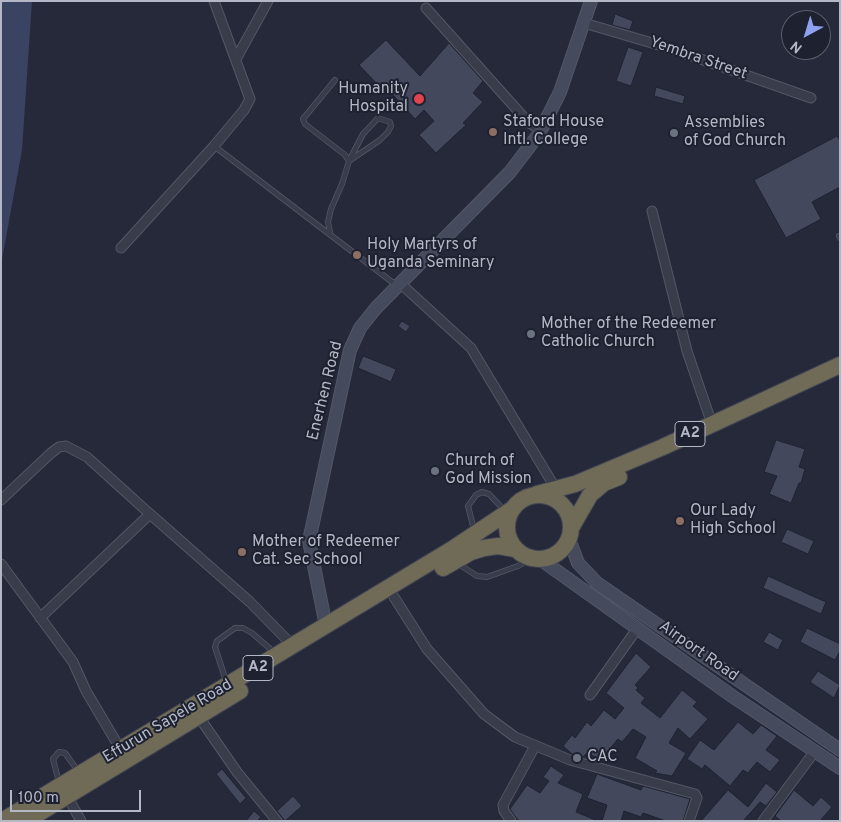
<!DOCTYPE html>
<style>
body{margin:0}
#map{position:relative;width:841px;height:822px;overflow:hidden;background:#25293a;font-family:Overpass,sans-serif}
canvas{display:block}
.frame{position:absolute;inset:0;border:2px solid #b4b7c6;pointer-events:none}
.north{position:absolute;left:781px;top:10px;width:50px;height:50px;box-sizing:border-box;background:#1d2130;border:1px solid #595d6c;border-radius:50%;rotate:219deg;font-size:14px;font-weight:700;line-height:20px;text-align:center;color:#b4b7c6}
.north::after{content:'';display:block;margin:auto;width:18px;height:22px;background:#8fa0f0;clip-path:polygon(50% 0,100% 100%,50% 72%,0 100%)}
.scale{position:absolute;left:10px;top:790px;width:131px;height:22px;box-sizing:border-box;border:2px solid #b4b7c6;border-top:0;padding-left:6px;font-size:15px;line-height:18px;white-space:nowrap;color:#b4b7c6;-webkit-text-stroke:4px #1d2130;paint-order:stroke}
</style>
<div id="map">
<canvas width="841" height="822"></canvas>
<div class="frame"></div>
<div class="north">N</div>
<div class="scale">100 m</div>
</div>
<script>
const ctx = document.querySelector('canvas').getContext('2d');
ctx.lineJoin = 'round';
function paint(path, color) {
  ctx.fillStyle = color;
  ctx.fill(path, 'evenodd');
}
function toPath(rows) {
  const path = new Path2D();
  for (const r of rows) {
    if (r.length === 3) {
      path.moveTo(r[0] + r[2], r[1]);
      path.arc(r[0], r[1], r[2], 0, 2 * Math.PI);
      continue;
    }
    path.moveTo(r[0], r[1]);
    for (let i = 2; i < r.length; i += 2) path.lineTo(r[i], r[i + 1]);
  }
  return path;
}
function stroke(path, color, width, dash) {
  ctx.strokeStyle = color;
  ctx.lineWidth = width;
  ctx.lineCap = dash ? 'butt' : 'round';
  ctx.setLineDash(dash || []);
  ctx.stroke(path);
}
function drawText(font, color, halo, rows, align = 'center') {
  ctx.font = font + ' Overpass,sans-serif';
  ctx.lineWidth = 4;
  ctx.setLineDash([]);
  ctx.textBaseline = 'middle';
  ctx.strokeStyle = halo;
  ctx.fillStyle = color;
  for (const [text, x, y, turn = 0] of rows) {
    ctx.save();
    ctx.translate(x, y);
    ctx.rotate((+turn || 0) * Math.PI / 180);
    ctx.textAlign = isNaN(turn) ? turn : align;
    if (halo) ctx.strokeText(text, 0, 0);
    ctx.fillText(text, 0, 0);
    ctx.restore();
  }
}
const water = toPath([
 [1,1,32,1,22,150,1,265]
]);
const building = toPath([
 [615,14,633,21,630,30,612,25,615,14],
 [386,40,420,76,449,43,483,81,473,93,483,102,463,123,466,125,436,153,419,135,434,121,424,110,415,119,383,84,380,87,359,65,386,40],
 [628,47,643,52,631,86,616,81,628,47],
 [656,87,685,96,683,104,654,96,656,87],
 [837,136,840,141,840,187,812,202,821,219,786,238,754,180,837,136],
 [402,321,410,326,406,332,398,326,402,321],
 [363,356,396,369,391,382,358,368,363,356],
 [776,440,805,449,799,467,805,469,801,483,799,483,791,503,769,494,777,476,764,472,776,440],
 [787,529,814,541,808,554,781,542,787,529],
 [768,576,826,602,821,614,763,588,768,576],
 [807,628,840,644,840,651,835,660,800,642,807,628],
 [769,632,783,640,778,650,763,642,769,632],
 [636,653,651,667,635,685,638,688,636,690,645,698,641,703,660,718,682,690,697,702,693,706,708,719,690,739,678,728,669,743,686,753,672,776,655,773,657,771,635,758,646,737,633,729,622,742,618,739,606,753,608,754,605,762,587,753,583,757,572,754,563,746,572,735,575,738,587,722,591,726,604,710,615,719,624,708,606,693,636,653],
 [818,671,840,685,834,698,810,682,818,671],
 [738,722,753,734,761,725,777,736,766,750,780,760,770,772,757,762,748,773,743,770,730,786,705,765,702,769,687,759,700,740,714,750,738,722],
 [551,766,564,775,558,783,583,794,576,812,598,821,520,821,517,819,510,809,527,785,540,793,549,781,543,777,551,766],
 [222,769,246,798,240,804,216,774,222,769],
 [597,774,641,790,643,786,690,799,683,821,666,821,643,813,641,817,624,811,621,821,602,821,607,805,587,798,597,774],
 [766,783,777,792,766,806,760,802,743,821,701,821,728,790,748,807,766,783],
 [794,790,813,806,821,797,832,807,820,821,781,821,775,816,794,790],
 [293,796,302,806,285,821,277,811,293,796],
 [254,811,261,817,257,821,246,821,254,811]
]);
const lane = toPath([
 [378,118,390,122,391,126,388,132,380,140,349,161,363,134,378,118],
 [214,146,396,285],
 [330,232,328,222,331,209,342,184,349,161,345,155,305,124,303,119,335,80],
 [839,236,840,238],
 [474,530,468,506,476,495,482,492,489,494,504,510],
 [457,563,477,576,487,577,518,566,531,558],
 [226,681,215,647,217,641,235,628,243,628,252,633,275,653],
 [59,782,53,759,59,752,65,753,78,771]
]);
const street = toPath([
 [426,8,528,122,541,130],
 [584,23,669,48,811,98],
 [236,59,268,1],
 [652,211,687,351,712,424],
 [121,248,214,146,244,110,250,99,214,1],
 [400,283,471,348,556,489],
 [1,500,51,453,59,447,66,446,87,457,150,514],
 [1,564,73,662,86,691,121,750],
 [394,597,427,649,484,714,515,737,570,760,695,794,697,798,689,821],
 [40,618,150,514,250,602,293,646],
 [590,695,637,629],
 [199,717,237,772,277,821],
 [67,796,81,821],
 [511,821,504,811,503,805,535,746],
 [763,821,815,751]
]);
const secondary = toPath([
 [569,539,578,563,597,583,840,750],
 [540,559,732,696,840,768],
 [326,626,309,541,350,350,360,328,376,308,510,172,539,134,560,92,591,1]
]);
const highway = toPath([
 [537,494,575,484,663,447,840,365],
 [539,527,32],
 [571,528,590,495,604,483,619,477],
 [443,568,471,552,484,548,498,546,515,549],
 [2,821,454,548,511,510],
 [26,821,240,691]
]);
const markers = [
 [419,99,6,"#e0444e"],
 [493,132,5,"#8d6e63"],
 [674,133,5,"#6b7280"],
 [357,255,5,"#8d6e63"],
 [531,334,5,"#6b7280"],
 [435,471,5,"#6b7280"],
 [680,521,5,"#8d6e63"],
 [242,552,5,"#8d6e63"],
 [577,758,5,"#6b7280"]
];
const shields = [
 [690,434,30],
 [258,668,30]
];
const shieldNames = [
 ["A2",690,434],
 ["A2",258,668]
];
const streetNames = [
 ["Yembra Street",698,59,19],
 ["Enerhen Road",326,391,-76],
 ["Airport Road",698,652,35],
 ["Effurun Sapele Road",168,722,-31]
];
const poiNames = [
 ["Humanity",408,90,"right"],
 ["Hospital",408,108,"right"],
 ["Staford House",503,123],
 ["Intl. College",503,141],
 ["Assemblies",684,124],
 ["of God Church",684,142],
 ["Holy Martyrs of",367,246],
 ["Uganda Seminary",367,264],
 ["Mother of the Redeemer",541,325],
 ["Catholic Church",541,343],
 ["Church of",445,462],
 ["God Mission",445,480],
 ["Our Lady",690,512],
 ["High School",690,530],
 ["Mother of Redeemer",252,543],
 ["Cat. Sec School",252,561],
 ["CAC",587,758]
];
paint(water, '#3b4362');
paint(building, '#44485c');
stroke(building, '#1f2332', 1);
stroke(lane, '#535766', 6);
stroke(street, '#535766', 11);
stroke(secondary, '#535766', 14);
stroke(highway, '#404453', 18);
stroke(lane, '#383c4b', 4.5);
stroke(street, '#383c4b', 9);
stroke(secondary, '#464a5d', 12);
stroke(highway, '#706b56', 16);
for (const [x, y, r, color] of markers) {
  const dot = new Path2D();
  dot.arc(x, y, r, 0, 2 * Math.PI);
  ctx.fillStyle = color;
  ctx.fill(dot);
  stroke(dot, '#1d2130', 2);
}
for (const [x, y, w] of shields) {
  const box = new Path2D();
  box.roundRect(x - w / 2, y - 12.5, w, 25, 4);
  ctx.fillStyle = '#1d2130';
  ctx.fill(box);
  stroke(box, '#b4b7c6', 1);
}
drawText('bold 15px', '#b4b7c6', null, shieldNames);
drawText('16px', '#b4b7c6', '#1d2130', streetNames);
drawText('16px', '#b4b7c6', '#1d2130', poiNames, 'left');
</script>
